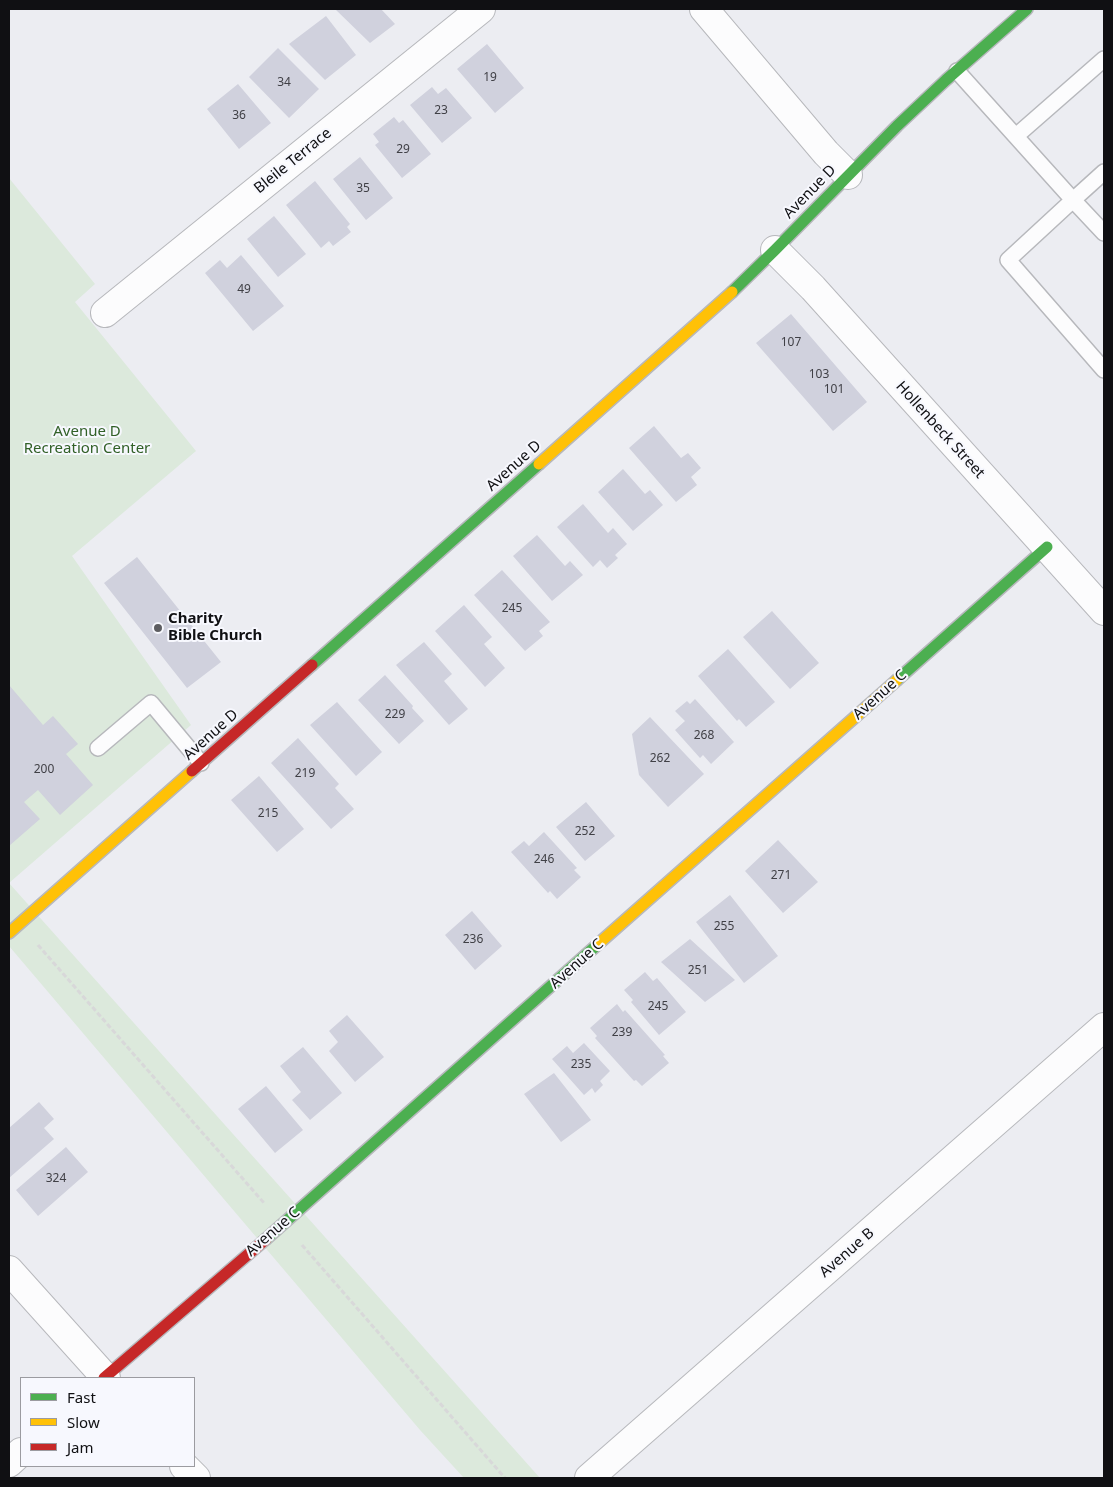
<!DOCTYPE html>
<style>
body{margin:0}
#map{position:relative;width:1113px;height:1487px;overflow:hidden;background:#ecedf2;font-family:"Noto Sans",sans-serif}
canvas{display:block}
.frame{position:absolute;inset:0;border:10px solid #101013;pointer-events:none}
.legend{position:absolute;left:20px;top:1377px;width:175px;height:90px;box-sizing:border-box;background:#f7f8fe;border:1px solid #9b9ba0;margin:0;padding:6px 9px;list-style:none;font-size:15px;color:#101013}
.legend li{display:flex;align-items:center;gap:10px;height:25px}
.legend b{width:25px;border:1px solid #9b9ba0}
</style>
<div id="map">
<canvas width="1113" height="1487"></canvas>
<div class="frame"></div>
<ul class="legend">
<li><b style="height:6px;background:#4caf50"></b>Fast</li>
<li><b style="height:6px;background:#ffc107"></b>Slow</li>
<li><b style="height:6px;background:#c62828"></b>Jam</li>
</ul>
</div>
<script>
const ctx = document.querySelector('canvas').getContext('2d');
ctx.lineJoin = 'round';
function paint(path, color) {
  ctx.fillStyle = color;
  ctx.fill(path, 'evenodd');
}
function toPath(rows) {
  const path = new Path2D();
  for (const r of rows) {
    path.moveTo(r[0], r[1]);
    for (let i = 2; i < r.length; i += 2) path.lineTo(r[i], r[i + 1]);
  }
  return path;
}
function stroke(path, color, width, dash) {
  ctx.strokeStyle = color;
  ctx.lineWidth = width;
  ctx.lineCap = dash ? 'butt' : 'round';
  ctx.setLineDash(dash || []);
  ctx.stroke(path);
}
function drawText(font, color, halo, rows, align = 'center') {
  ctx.font = font + ' "Noto Sans",sans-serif';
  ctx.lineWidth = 4;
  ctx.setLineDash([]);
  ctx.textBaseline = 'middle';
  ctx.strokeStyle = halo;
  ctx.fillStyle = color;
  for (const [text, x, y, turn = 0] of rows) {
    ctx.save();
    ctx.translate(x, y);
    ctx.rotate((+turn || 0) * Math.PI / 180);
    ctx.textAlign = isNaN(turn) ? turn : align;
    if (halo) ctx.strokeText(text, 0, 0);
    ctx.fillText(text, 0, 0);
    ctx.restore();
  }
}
const green = toPath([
 [9,178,95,284,75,302,196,451,72,556,191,725,9,883,540,1478,464,1478,420,1430,9,946]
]);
const building = toPath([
 [335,9,381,9,395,24,370,43],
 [326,16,356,55,325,80,289,44],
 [487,44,524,88,495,113,457,69],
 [278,48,319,89,289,118,249,77],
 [238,84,271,123,239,149,207,109],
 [432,87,438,94,446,88,472,118,442,143,410,105],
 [394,117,399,123,403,120,431,154,402,178,375,145,379,142,373,134],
 [360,157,393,198,366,220,333,179],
 [315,181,350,224,347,227,351,232,333,246,329,241,321,248,286,205],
 [274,216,306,254,278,277,247,239],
 [241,255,284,306,253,331,205,273,220,260,227,268],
 [791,314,867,402,833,431,756,343],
 [654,426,681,458,688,453,701,468,691,477,697,485,676,502,629,448],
 [623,469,645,494,650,490,663,505,633,531,598,492],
 [583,504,608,533,613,528,627,544,615,555,618,558,607,568,600,560,593,567,557,527],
 [537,535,565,566,570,561,583,575,552,601,513,556],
 [137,557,221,662,187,688,104,583],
 [502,570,550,622,539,631,543,636,525,651,474,595],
 [464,605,492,637,484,644,505,668,485,687,435,631],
 [772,611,819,663,790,689,743,637],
 [424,642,452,674,444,681,468,709,449,725,396,665],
 [728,649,775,702,746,727,739,719,737,721,698,676],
 [385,675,413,706,412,708,424,721,399,744,358,700],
 [9,685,43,725,53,716,78,744,66,754,93,785,60,815,38,790,24,802,40,819,9,846],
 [695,699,734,742,711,764,703,755,700,758,675,730,685,721,675,711,687,701,690,704],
 [337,702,382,752,356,776,310,725],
 [650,717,704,774,668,807,639,775,632,734],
 [298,738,339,784,335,788,354,809,331,829,271,763],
 [259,776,304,829,277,852,231,800],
 [586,802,615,836,585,861,556,827],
 [544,832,577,868,574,870,581,877,557,899,550,891,548,893,511,852,524,841,529,846],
 [778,840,818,882,783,913,745,871],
 [730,895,778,956,744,983,696,922],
 [472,911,502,946,475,970,445,935],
 [690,939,735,980,705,1002,661,962],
 [645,972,653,981,657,978,686,1012,659,1035,631,1002,633,1000,624,990],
 [617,1004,623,1012,625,1010,665,1055,663,1056,669,1063,642,1086,636,1080,634,1081,595,1038,597,1036,590,1028],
 [347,1015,384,1057,355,1082,329,1051,338,1042,329,1031],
 [584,1043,610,1071,600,1081,603,1085,595,1093,592,1088,584,1095,552,1059,567,1046,573,1053],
 [303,1047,342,1093,310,1120,292,1100,301,1092,280,1066],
 [554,1073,591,1120,561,1142,524,1094],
 [266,1086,303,1130,275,1153,238,1109],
 [39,1102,54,1119,44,1128,54,1139,9,1178,9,1128],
 [66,1147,88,1172,38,1216,16,1190]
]);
const path = toPath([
 [38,945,264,1203],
 [302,1245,505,1478]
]);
const lane = toPath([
 [957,71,1073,200,1008,260,1104,370],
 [1016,136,1104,59],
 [1104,172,1073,200,1104,233],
 [98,748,151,703,201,763]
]);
const street = toPath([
 [704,9,826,153,848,175],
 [775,250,813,288,1104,611],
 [105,313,481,9],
 [9,1270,106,1378],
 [9,1463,21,1452],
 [184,1466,196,1478],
 [589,1478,1104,1027]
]);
const fast = toPath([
 [732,292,775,250,897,126,946,80,1027,9],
 [312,665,539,464],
 [897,680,1047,547],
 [266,1239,597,945]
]);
const slow = toPath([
 [539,464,732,292],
 [9,933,192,771],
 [597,945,897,680]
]);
const jam = toPath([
 [192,771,312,665],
 [104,1378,266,1239]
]);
const markers = [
 [158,628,5,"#5d5d61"]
];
const numberNames = [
 ["19",490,78],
 ["34",284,83],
 ["23",441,111],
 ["36",239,116],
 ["29",403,150],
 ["35",363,189],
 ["49",244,290],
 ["107",791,343],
 ["103",819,375],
 ["101",834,390],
 ["245",512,609],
 ["229",395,715],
 ["268",704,736],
 ["262",660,759],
 ["200",44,770],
 ["219",305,774],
 ["215",268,814],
 ["252",585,832],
 ["246",544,860],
 ["271",781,876],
 ["255",724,927],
 ["236",473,940],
 ["251",698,971],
 ["245",658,1007],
 ["239",622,1033],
 ["235",581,1065],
 ["324",56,1179]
];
const streetNames = [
 ["Bleile Terrace",293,161,-39],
 ["Avenue D",810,192,-46],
 ["Hollenbeck Street",940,430,48],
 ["Avenue D",514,466,-42],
 ["Avenue C",880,695,-42],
 ["Avenue D",211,735,-42],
 ["Avenue C",577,964,-42],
 ["Avenue C",273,1232,-41],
 ["Avenue B",847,1253,-41]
];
const parkNames = [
 ["Avenue D",87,432],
 ["Recreation Center",87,449]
];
const poiNames = [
 ["Charity",168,619],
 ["Bible Church",168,636]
];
paint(green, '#dce9dc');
paint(building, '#d0d1dd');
stroke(lane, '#b7b8bc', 18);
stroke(street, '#b7b8bc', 30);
stroke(fast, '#b7b8bc', 14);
stroke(slow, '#b7b8bc', 14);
stroke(jam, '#b7b8bc', 14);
stroke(path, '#d8d8d9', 3, [5, 2.5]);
stroke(lane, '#fcfcfd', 15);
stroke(street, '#fcfcfd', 28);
stroke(fast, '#4caf50', 11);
stroke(slow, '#ffc107', 11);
stroke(jam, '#c62828', 11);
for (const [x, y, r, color] of markers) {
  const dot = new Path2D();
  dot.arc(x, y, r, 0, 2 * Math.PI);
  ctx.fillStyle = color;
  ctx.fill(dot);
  stroke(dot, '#f7f8fe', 2);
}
drawText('12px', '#404046', null, numberNames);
drawText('15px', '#101013', '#f7f8fe', streetNames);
drawText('15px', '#316027', '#f7f8fe', parkNames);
drawText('bold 15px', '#101013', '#f7f8fe', poiNames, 'left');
</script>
